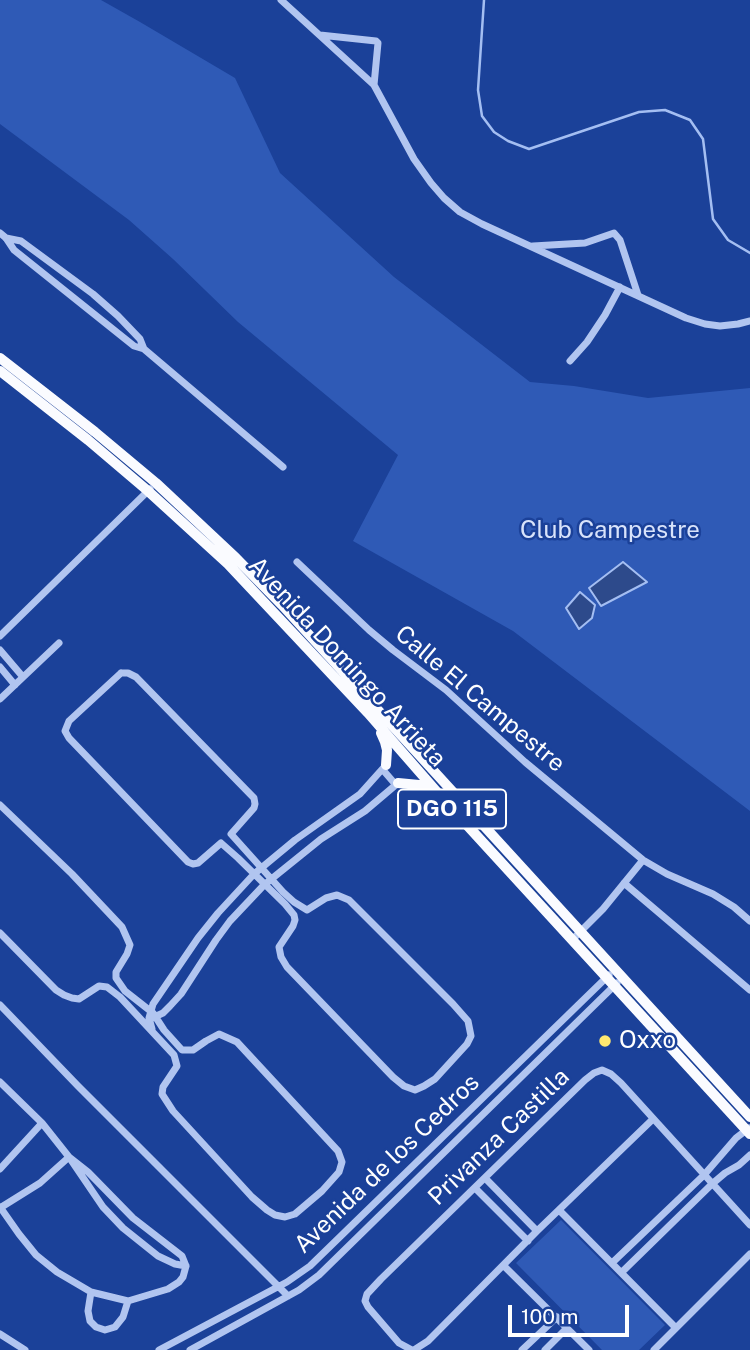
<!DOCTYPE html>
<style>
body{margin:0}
#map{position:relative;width:750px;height:1350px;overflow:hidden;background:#1b4199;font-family:"Public Sans",sans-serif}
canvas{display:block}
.scale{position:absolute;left:508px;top:1305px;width:121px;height:32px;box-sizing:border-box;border:4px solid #fff;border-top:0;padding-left:9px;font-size:21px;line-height:24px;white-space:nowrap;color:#fff;-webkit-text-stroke:5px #1b4199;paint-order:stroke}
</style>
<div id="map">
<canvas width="750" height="1350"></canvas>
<div class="scale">100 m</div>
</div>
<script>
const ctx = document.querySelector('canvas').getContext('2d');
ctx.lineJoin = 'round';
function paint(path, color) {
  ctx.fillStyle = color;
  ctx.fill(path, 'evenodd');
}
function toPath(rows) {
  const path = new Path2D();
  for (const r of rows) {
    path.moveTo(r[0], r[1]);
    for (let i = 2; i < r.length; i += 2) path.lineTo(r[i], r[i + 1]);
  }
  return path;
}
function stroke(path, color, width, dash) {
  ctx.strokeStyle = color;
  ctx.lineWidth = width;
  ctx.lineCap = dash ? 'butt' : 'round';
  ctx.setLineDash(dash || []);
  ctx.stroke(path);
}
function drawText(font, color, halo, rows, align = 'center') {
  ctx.font = font + ' "Public Sans",sans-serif';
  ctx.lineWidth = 5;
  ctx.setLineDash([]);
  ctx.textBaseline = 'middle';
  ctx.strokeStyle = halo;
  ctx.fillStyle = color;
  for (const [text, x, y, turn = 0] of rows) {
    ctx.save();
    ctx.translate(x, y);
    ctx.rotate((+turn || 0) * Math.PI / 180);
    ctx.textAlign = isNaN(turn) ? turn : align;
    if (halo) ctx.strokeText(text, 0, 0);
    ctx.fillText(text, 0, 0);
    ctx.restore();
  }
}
const green = toPath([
 [0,0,101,0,140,22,235,78,280,173,394,277,530,382,574,386,648,398,750,388,750,811,513,631,353,541,398,455,238,322,173,259,129,220,0,124],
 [561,1220,665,1325,639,1350,602,1350,516,1263]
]);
const water = toPath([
 [623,562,647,582,601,606,589,588,623,562],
 [580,592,595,605,592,618,579,629,566,608,580,592]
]);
const stream = toPath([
 [484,0,478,90,482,116,494,132,508,141,529,149,639,112,665,110,690,120,703,139,713,219,728,240,750,253]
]);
const street = toPath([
 [281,0,374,85,414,159,431,183,444,198,460,212,482,224,686,318,705,324,720,326,738,324,750,321],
 [320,35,376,41,378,43,374,85],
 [0,233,6,238,14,250,134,346,144,349,283,467],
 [6,238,21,241,93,294,118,316,140,339,144,349],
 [533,246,585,243,614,233,620,240,638,295],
 [570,361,587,342,605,315,620,287],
 [297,562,369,630,393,650,446,690,525,762,643,860,667,874,713,894,734,907,750,921],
 [0,636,150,489],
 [0,650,23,677],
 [0,667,15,685],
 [121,673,128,673,136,677,254,798,255,804,254,808,231,834,283,892,294,902,307,910,326,898,337,895,349,900,453,1004,468,1021,471,1036,467,1044,435,1079,424,1086,415,1090,404,1086,393,1077,287,967,281,957,279,947,293,926,295,920,294,915,285,904,238,858,221,843,198,863,193,864,188,862,69,738,65,731,69,721,121,673],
 [0,699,59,643],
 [383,770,396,785],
 [0,805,72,874,122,927,130,945,127,954,116,972,116,978,125,991,153,1013,164,1030,182,1050,193,1050,206,1041,219,1034,237,1042,338,1151,342,1162,339,1172,322,1191,295,1214,285,1217,275,1215,267,1210,252,1197,173,1111,162,1094,163,1087,177,1066,174,1055,120,997,107,987,99,986,79,999,72,998,64,995,56,990,0,933],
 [624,883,750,990],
 [572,940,603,909,643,860],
 [0,1005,78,1086,288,1296],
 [152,1018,163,1013,170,1006,181,994,216,940,230,921,264,885,321,839,365,811,398,783],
 [152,1029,149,1018,153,1004,198,938,218,913,254,874,295,840,360,794,386,765],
 [0,1082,42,1123,69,1157,103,1207,123,1228,158,1256,175,1264,186,1266,183,1277,179,1282,168,1289,128,1301,91,1292,57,1272,36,1255,19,1234,0,1207],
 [0,1169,42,1123],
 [485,1178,537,1231],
 [475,1188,528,1241],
 [0,1208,40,1183,69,1157,88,1172,133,1218,182,1256,186,1266],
 [560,1211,676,1328],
 [612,1263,704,1175,736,1138,749,1128],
 [504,1266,589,1350],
 [622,1272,712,1184,725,1173,739,1165,750,1155],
 [91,1292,88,1311,90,1321,96,1327,105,1330,115,1327,123,1317,128,1301],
 [0,1334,25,1350],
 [159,1350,287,1282,310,1266,609,975],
 [190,1350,299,1290,319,1275,617,983],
 [412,1350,399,1343,368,1307,365,1301,367,1294,381,1279,585,1080,594,1073,602,1070,611,1074,621,1083,750,1225],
 [414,1350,428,1341,537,1231,653,1119],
 [522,1350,557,1317],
 [545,1350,567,1328],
 [654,1350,750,1254]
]);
const primary = toPath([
 [0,358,95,432,156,483,236,558,282,605,750,1117],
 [0,371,88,440,148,491,228,564,368,713,444,800,750,1134],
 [381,733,385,742,387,750,386,765],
 [398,783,419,785,432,792]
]);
const markers = [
 [605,1041,7,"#ffe970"]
];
const shields = [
 [452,809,108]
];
const shieldNames = [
 ["DGO 115",452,809]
];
const parkNames = [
 ["Club Campestre",610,531]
];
const streetNames = [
 ["Avenida Domingo Arrieta",347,662,47],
 ["Calle El Campestre",480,699,40],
 ["Privanza Castilla",499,1137,-44],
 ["Avenida de los Cedros",387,1164,-44]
];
const poiNames = [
 ["Oxxo",619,1041]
];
paint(green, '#2f5ab6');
paint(water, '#2d4a8b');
stroke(water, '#a4bef2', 2);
stroke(stream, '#a4bef2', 2.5);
stroke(street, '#b1c5f0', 7);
stroke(primary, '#fafbff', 10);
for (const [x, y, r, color] of markers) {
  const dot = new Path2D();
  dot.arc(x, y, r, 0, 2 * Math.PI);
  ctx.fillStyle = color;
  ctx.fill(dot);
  stroke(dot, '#1b4199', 2.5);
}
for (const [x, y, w] of shields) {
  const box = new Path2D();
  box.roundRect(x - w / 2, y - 19.5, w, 39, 5);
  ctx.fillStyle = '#1b4199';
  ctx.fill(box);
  stroke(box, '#fff', 2);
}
drawText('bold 23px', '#fff', null, shieldNames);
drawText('24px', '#d8e3fb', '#1b4199', parkNames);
drawText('24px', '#fff', '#1b4199', streetNames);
drawText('24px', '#fff', '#1b4199', poiNames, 'left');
</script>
